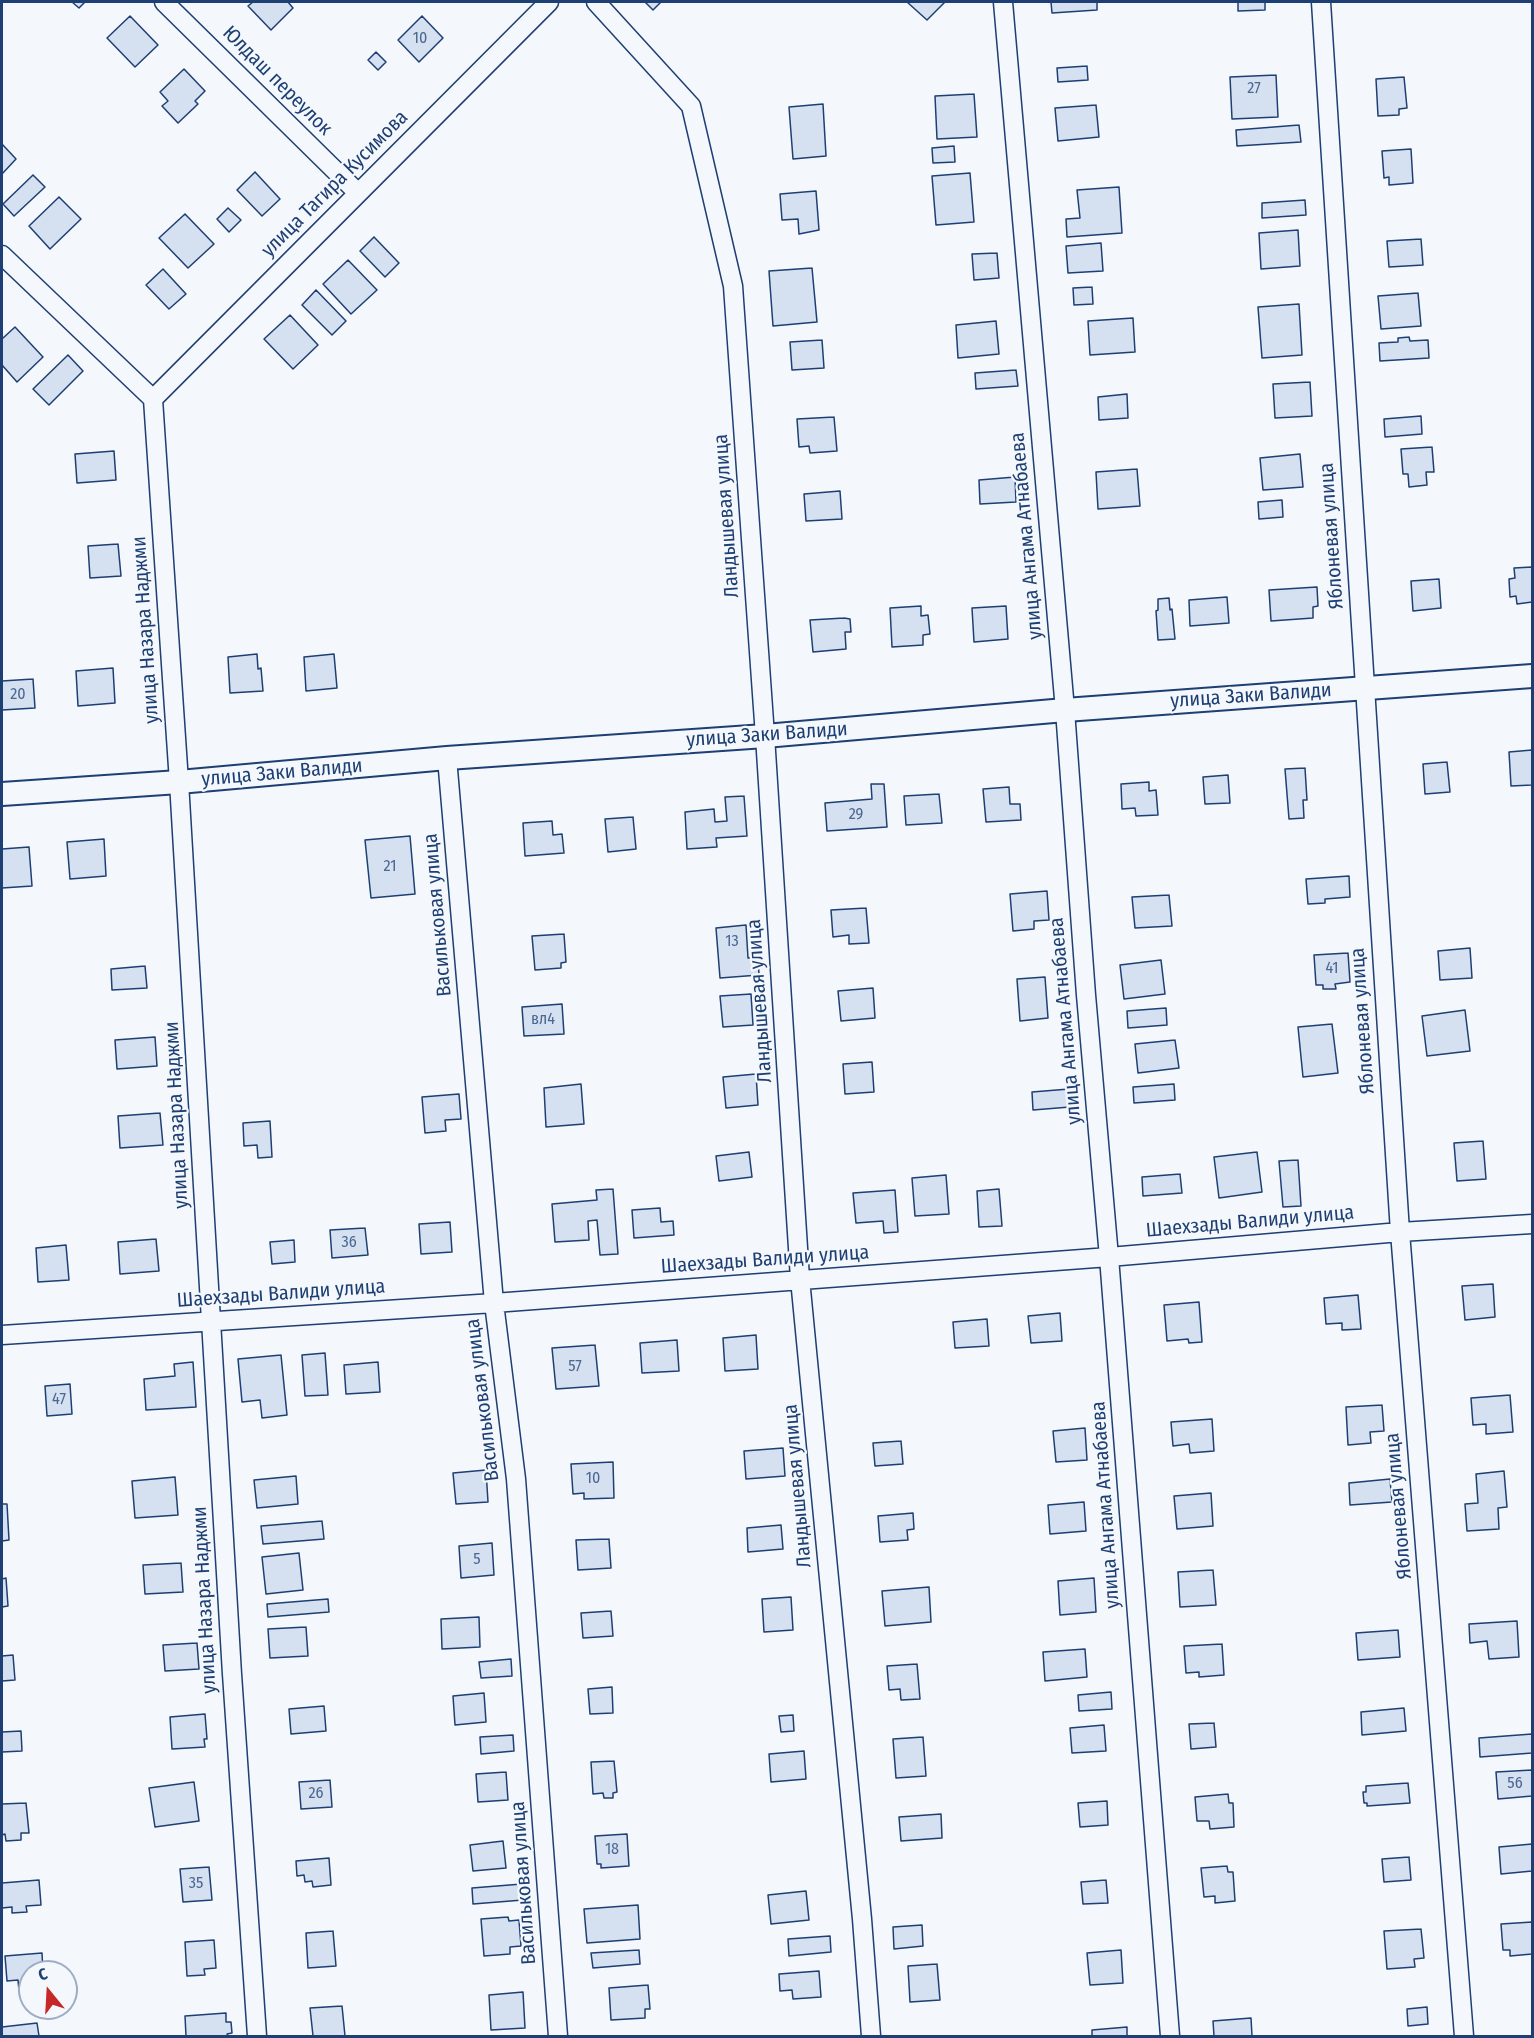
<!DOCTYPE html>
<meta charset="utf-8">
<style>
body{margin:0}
#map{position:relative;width:1534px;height:2038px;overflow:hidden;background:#f4f7fb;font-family:"Fira Sans Condensed",sans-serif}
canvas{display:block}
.frame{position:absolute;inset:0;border:3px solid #1d3f73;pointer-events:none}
.north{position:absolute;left:18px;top:1960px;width:60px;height:60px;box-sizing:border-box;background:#f4f7fb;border:2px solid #9eadc5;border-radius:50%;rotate:342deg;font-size:16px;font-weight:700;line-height:24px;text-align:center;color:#1d3f73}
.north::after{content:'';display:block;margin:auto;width:21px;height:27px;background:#c62828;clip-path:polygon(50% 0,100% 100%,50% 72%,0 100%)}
</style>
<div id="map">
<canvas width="1534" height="2038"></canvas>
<div class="frame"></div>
<div class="north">С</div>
</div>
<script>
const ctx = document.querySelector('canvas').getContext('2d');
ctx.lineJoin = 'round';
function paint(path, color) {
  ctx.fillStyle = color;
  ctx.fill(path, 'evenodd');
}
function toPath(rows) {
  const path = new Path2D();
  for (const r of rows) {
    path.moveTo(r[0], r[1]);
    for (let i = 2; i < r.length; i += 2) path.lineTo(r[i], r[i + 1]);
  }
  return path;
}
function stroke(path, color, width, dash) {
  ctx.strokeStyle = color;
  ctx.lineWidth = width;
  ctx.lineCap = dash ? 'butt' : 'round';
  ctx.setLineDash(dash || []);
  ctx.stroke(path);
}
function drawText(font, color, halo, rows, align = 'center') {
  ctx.font = font + ' "Fira Sans Condensed",sans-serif';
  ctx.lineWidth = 4.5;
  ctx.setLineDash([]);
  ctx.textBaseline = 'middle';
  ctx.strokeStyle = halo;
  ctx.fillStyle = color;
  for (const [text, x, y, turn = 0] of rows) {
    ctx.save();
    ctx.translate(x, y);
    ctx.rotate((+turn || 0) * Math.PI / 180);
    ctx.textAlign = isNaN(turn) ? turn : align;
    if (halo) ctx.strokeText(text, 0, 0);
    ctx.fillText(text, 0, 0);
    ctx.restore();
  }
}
const building = toPath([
 [72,2,85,2,79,8,72,2],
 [253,2,288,2,293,8,271,30,248,6,253,2],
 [645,2,661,2,653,10,645,2],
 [907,2,945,2,927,20,907,2],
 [1051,2,1097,2,1097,10,1052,13,1051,2],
 [1238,2,1265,2,1265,10,1238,11,1238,2],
 [130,16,158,45,135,67,107,38,130,16],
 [422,16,443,38,419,62,398,40,422,16],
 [376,52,386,62,378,70,368,60,376,52],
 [1087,66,1088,80,1058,82,1057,68,1087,66],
 [184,69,205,91,195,101,198,104,178,123,162,106,168,101,160,92,184,69],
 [1276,75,1278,117,1232,119,1230,77,1276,75],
 [1404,77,1407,108,1399,109,1399,115,1378,116,1376,79,1404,77],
 [974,94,977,137,937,139,935,96,974,94],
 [823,104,826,156,793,159,789,107,823,104],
 [1096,105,1099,137,1058,141,1055,108,1096,105],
 [1299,125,1301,142,1237,146,1236,130,1299,125],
 [2,144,16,159,2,174,2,144],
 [954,146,955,162,933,163,932,148,954,146],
 [1411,149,1413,183,1389,185,1389,177,1384,178,1382,151,1411,149],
 [255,172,280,199,262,216,237,190,255,172],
 [970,173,974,222,936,225,932,176,970,173],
 [33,175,45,187,14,216,3,204,33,175],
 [1119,187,1122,233,1067,237,1066,219,1080,218,1077,190,1119,187],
 [816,191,819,230,799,234,798,219,782,220,780,194,816,191],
 [59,197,81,219,50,249,29,226,59,197],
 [1305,200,1306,215,1262,218,1262,203,1305,200],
 [228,208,241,220,229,232,217,219,228,208],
 [185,214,214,244,188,268,159,238,185,214],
 [1298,230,1300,266,1261,269,1259,233,1298,230],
 [374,237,399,263,385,277,360,251,374,237],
 [1421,239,1423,265,1389,267,1387,241,1421,239],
 [1101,243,1103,271,1068,273,1066,246,1101,243],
 [997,253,999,278,974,280,972,254,997,253],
 [348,260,377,290,351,314,323,284,348,260],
 [812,268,817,322,773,326,769,271,812,268],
 [163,269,186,294,169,309,146,285,163,269],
 [1092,287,1093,304,1074,305,1073,288,1092,287],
 [316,290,346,321,332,335,302,305,316,290],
 [1418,293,1421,326,1381,329,1378,296,1418,293],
 [1299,304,1302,355,1262,358,1258,307,1299,304],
 [290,315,318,345,293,369,264,339,290,315],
 [1133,318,1135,352,1090,355,1088,321,1133,318],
 [996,321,999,354,958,358,956,325,996,321],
 [15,327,43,357,17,382,2,365,2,339,15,327],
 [1409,337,1410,341,1428,340,1429,358,1380,361,1379,343,1398,342,1398,338,1409,337],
 [822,340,824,368,792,370,790,342,822,340],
 [68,355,83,371,49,405,33,389,68,355],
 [1016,370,1018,386,976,389,975,373,1016,370],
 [1310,382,1312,416,1275,418,1273,384,1310,382],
 [1127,394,1128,418,1099,420,1098,397,1127,394],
 [1421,416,1422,434,1385,437,1384,419,1421,416],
 [834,417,837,451,810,453,809,446,799,447,797,419,834,417],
 [1432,447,1434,472,1426,472,1427,485,1409,487,1408,474,1403,474,1401,449,1432,447],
 [114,451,116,480,77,483,75,454,114,451],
 [1300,454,1303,487,1263,490,1260,458,1300,454],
 [1137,469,1140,506,1098,509,1096,472,1137,469],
 [1015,477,1016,502,980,504,979,480,1015,477],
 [840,491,842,519,806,521,804,494,840,491],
 [1282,500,1283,517,1259,519,1258,502,1282,500],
 [118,544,121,576,90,578,88,546,118,544],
 [1532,567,1532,602,1517,604,1516,596,1510,597,1509,579,1515,578,1514,568,1532,567],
 [1439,579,1441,608,1413,611,1411,581,1439,579],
 [1317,587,1318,606,1313,607,1313,618,1271,621,1269,590,1317,587],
 [1227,597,1229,623,1190,626,1189,600,1227,597],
 [1169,598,1170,610,1172,609,1175,639,1158,640,1156,611,1158,610,1158,599,1169,598],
 [921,606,921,616,928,615,930,634,923,635,923,645,892,647,890,608,921,606],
 [1006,606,1008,639,974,642,972,608,1006,606],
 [844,618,850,619,851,632,845,632,846,649,813,652,810,620,844,618],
 [257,654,258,669,261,668,263,691,230,693,228,657,257,654],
 [334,654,337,688,306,691,304,657,334,654],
 [113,668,115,703,78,706,76,671,113,668],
 [33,679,35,708,2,710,2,681,33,679],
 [1532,750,1532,785,1511,786,1509,752,1532,750],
 [1447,762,1450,792,1425,794,1423,764,1447,762],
 [1305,768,1307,800,1303,800,1304,818,1289,819,1285,769,1305,768],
 [1228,775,1230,803,1205,804,1203,777,1228,775],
 [1149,782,1149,791,1156,790,1158,815,1136,816,1135,808,1122,809,1121,784,1149,782],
 [871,784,884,784,887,827,827,831,825,803,872,799,871,784],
 [1009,787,1010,804,1020,804,1021,820,986,822,983,789,1009,787],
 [939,794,942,823,906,825,904,796,939,794],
 [744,796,747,836,716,838,717,847,687,849,685,812,714,809,715,822,727,821,725,797,744,796],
 [633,817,636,849,608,852,605,819,633,817],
 [552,821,553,835,562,834,564,853,525,856,523,823,552,821],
 [410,836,415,894,371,898,365,840,410,836],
 [104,839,106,876,70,879,67,842,104,839],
 [29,847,32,886,2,888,2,849,29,847],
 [1349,876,1350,897,1325,899,1325,903,1308,904,1306,879,1349,876],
 [1047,891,1049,920,1034,921,1034,929,1013,931,1010,894,1047,891],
 [1169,895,1172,926,1135,928,1132,897,1169,895],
 [866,908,869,943,849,944,849,935,833,937,831,910,866,908],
 [746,925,748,958,758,957,759,975,720,978,716,928,746,925],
 [564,934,566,962,561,963,561,968,535,970,532,936,564,934],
 [1470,948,1472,978,1440,980,1438,951,1470,948],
 [1348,953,1350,982,1335,984,1336,989,1323,989,1323,985,1316,985,1314,955,1348,953],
 [1161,960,1165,994,1124,999,1120,965,1161,960],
 [145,966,147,988,112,990,111,969,145,966],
 [1045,977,1048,1018,1020,1021,1017,979,1045,977],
 [873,988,875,1018,841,1021,838,991,873,988],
 [751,994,753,1025,723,1027,720,996,751,994],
 [562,1004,564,1034,524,1036,522,1007,562,1004],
 [1166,1008,1167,1025,1128,1028,1127,1011,1166,1008],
 [1465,1010,1470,1051,1427,1056,1422,1016,1465,1010],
 [1332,1024,1338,1073,1303,1077,1298,1027,1332,1024],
 [155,1037,157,1066,117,1069,115,1040,155,1037],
 [1175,1040,1179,1068,1138,1073,1135,1044,1175,1040],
 [872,1062,874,1092,845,1094,843,1064,872,1062],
 [756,1074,758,1105,726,1108,723,1077,756,1074],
 [581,1084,584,1124,546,1127,544,1088,581,1084],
 [1174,1084,1175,1100,1134,1103,1133,1087,1174,1084],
 [1069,1089,1070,1107,1033,1110,1032,1092,1069,1089],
 [459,1094,461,1119,445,1120,446,1131,425,1133,422,1097,459,1094],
 [160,1113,163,1145,120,1148,118,1116,160,1113],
 [270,1121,272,1157,258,1158,257,1145,244,1146,243,1123,270,1121],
 [1483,1141,1486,1179,1457,1181,1454,1143,1483,1141],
 [749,1152,752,1177,719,1181,716,1156,749,1152],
 [1257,1152,1262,1192,1219,1198,1214,1157,1257,1152],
 [1298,1160,1301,1206,1283,1207,1279,1161,1298,1160],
 [1180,1174,1182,1193,1143,1196,1142,1177,1180,1174],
 [946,1175,949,1214,915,1216,912,1178,946,1175],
 [613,1189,618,1254,600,1255,597,1220,588,1221,589,1240,555,1242,552,1204,597,1200,596,1190,613,1189],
 [999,1189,1002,1226,979,1227,977,1191,999,1189],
 [895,1190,898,1232,884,1233,883,1221,856,1223,853,1193,895,1190],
 [660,1208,661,1222,673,1221,674,1235,634,1238,632,1210,660,1208],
 [450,1222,452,1252,421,1254,419,1224,450,1222],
 [365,1228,368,1255,332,1258,330,1230,365,1228],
 [156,1239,159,1271,120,1274,118,1242,156,1239],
 [294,1240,295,1262,272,1264,270,1242,294,1240],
 [66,1245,69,1280,38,1282,36,1248,66,1245],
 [1493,1284,1495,1317,1465,1320,1462,1286,1493,1284],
 [1358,1295,1361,1329,1342,1330,1342,1323,1326,1324,1324,1298,1358,1295],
 [1199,1302,1202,1342,1189,1343,1188,1339,1167,1341,1164,1305,1199,1302],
 [1060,1313,1062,1341,1031,1343,1028,1316,1060,1313],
 [987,1319,989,1346,955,1348,953,1322,987,1319],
 [756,1335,758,1369,725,1371,723,1338,756,1335],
 [677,1340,679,1371,642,1373,640,1343,677,1340],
 [595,1345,599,1386,556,1389,552,1348,595,1345],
 [325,1353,328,1395,305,1396,302,1355,325,1353],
 [281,1355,287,1415,262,1418,260,1400,242,1402,238,1359,281,1355],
 [193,1362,196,1407,146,1410,144,1379,175,1376,174,1364,193,1362],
 [378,1362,380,1392,346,1394,344,1365,378,1362],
 [70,1384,72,1414,47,1416,45,1386,70,1384],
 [1510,1395,1513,1432,1486,1434,1486,1424,1473,1425,1471,1398,1510,1395],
 [1382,1405,1384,1431,1370,1432,1371,1443,1348,1445,1346,1407,1382,1405],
 [1212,1419,1214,1451,1190,1453,1189,1444,1173,1446,1171,1422,1212,1419],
 [1085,1428,1087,1460,1056,1462,1053,1431,1085,1428],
 [901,1441,903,1464,875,1466,873,1443,901,1441],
 [783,1448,785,1476,746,1479,744,1451,783,1448],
 [613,1462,614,1498,584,1499,584,1493,573,1494,571,1464,613,1462],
 [486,1470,488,1502,456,1504,453,1473,486,1470],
 [1504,1471,1507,1507,1498,1508,1499,1529,1467,1531,1465,1504,1478,1503,1476,1474,1504,1471],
 [296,1476,298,1504,257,1508,254,1480,296,1476],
 [175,1477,178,1515,135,1518,132,1481,175,1477],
 [1390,1479,1392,1502,1350,1505,1349,1483,1390,1479],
 [1211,1493,1213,1526,1177,1529,1174,1496,1211,1493],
 [1084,1502,1086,1531,1050,1534,1048,1505,1084,1502],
 [2,1504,7,1504,9,1540,2,1541,2,1504],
 [913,1513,914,1529,907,1530,908,1540,880,1542,878,1516,913,1513],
 [322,1521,324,1539,263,1544,261,1526,322,1521],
 [781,1525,783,1549,748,1552,747,1528,781,1525],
 [609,1539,611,1568,578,1570,576,1540,609,1539],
 [492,1543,494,1575,461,1578,459,1546,492,1543],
 [299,1553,303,1590,266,1594,262,1557,299,1553],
 [181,1563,183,1592,145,1594,143,1565,181,1563],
 [1213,1570,1216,1605,1180,1607,1178,1572,1213,1570],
 [6,1578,8,1606,2,1607,2,1579,6,1578],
 [1094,1578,1096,1612,1060,1615,1058,1581,1094,1578],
 [929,1587,931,1622,885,1626,882,1591,929,1587],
 [791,1597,793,1630,764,1632,762,1599,791,1597],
 [328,1599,329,1612,268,1617,267,1604,328,1599],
 [611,1611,613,1636,583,1638,581,1613,611,1611],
 [479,1617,480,1647,442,1649,441,1619,479,1617],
 [1517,1621,1519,1657,1489,1659,1487,1641,1470,1643,1469,1624,1517,1621],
 [306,1627,308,1656,270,1658,268,1629,306,1627],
 [1398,1630,1400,1657,1358,1660,1356,1633,1398,1630],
 [197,1643,199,1669,165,1671,163,1645,197,1643],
 [1222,1644,1224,1675,1199,1677,1199,1672,1186,1673,1184,1646,1222,1644],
 [1085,1649,1087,1677,1045,1681,1043,1652,1085,1649],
 [13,1655,15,1680,2,1681,2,1656,13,1655],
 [511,1659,512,1676,481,1678,479,1662,511,1659],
 [917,1664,920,1699,901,1700,900,1689,889,1690,887,1666,917,1664],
 [612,1687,613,1713,590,1714,588,1689,612,1687],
 [1111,1692,1112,1709,1079,1711,1078,1695,1111,1692],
 [484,1693,486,1722,455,1725,453,1696,484,1693],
 [324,1706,326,1731,291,1734,289,1709,324,1706],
 [1404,1708,1406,1731,1362,1735,1361,1712,1404,1708],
 [205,1714,207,1739,204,1739,205,1747,172,1749,170,1717,205,1714],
 [793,1715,794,1731,781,1732,779,1716,793,1715],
 [1214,1723,1216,1747,1191,1749,1189,1724,1214,1723],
 [1104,1725,1106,1751,1072,1753,1070,1728,1104,1725],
 [21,1731,22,1751,2,1752,2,1732,21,1731],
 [1532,1734,1532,1753,1480,1757,1479,1738,1532,1734],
 [513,1735,514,1751,481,1754,480,1737,513,1735],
 [923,1737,926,1776,896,1778,893,1739,923,1737],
 [804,1751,806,1779,771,1782,769,1754,804,1751],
 [614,1761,617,1792,613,1793,613,1798,604,1798,603,1793,593,1794,591,1762,614,1761],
 [1532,1770,1532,1796,1498,1799,1496,1772,1532,1770],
 [506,1772,508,1800,478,1802,476,1774,506,1772],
 [330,1780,332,1807,301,1809,299,1782,330,1780],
 [194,1782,199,1821,155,1827,149,1788,194,1782],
 [1408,1783,1410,1803,1367,1806,1367,1803,1364,1803,1363,1792,1366,1792,1366,1786,1408,1783],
 [1228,1794,1229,1803,1233,1803,1234,1827,1210,1829,1209,1821,1197,1821,1195,1797,1228,1794],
 [1107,1801,1108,1825,1080,1827,1078,1803,1107,1801],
 [26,1803,29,1833,21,1833,21,1840,6,1841,5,1834,2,1835,2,1804,26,1803],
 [941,1814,942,1838,901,1841,899,1817,941,1814],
 [627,1834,629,1866,601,1868,601,1864,597,1864,595,1836,627,1834],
 [503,1841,506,1868,473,1871,470,1845,503,1841],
 [1532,1844,1532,1871,1501,1874,1499,1847,1532,1844],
 [1409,1857,1411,1880,1384,1882,1382,1859,1409,1857],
 [329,1858,331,1885,313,1887,312,1881,305,1882,304,1875,297,1876,296,1861,329,1858],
 [1227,1866,1228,1872,1233,1872,1235,1901,1215,1903,1215,1896,1204,1897,1201,1868,1227,1866],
 [209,1867,212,1900,183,1902,180,1869,209,1867],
 [39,1880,41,1905,26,1906,27,1912,12,1913,12,1907,2,1908,2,1883,39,1880],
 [1106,1880,1108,1903,1083,1904,1081,1882,1106,1880],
 [522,1884,523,1900,473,1904,472,1888,522,1884],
 [806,1891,809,1920,771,1924,768,1895,806,1891],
 [638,1905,640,1939,587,1943,584,1909,638,1905],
 [508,1917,509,1921,519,1920,521,1946,510,1947,510,1954,484,1956,481,1919,508,1917],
 [1532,1922,1532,1954,1510,1956,1510,1950,1503,1950,1501,1924,1532,1922],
 [922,1925,923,1946,894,1949,893,1927,922,1925],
 [1421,1929,1424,1958,1414,1959,1415,1967,1387,1969,1384,1931,1421,1929],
 [333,1931,336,1966,308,1968,306,1933,333,1931],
 [830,1936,831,1952,789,1956,788,1939,830,1936],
 [214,1940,216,1968,204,1969,205,1975,187,1976,185,1942,214,1940],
 [639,1950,640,1964,593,1968,591,1953,639,1950],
 [1121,1950,1123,1983,1090,1985,1087,1953,1121,1950],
 [42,1953,43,1972,30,1972,30,1990,19,1991,18,1980,7,1981,5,1956,42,1953],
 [937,1964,940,2000,910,2002,908,1966,937,1964],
 [819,1971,821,1997,793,1999,792,1990,780,1991,779,1974,819,1971],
 [648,1985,650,2009,645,2009,645,2018,611,2020,609,1988,648,1985],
 [523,1992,525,2028,491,2030,489,1995,523,1992],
 [342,2006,345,2036,313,2036,310,2008,342,2006],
 [1427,2007,1428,2024,1408,2026,1407,2009,1427,2007],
 [226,2013,226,2022,231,2022,232,2033,227,2034,228,2036,186,2036,185,2016,226,2013],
 [1251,2018,1252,2036,1214,2036,1213,2021,1251,2018],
 [37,2023,39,2036,2,2036,2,2027,37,2023],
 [1127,2027,1127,2036,1092,2036,1092,2030,1127,2027]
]);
const minor = toPath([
 [164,2,358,193],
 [596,2,691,106,733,286,765,736,800,1279,862,1919,871,2036],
 [1003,2,1065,710,1086,995,1109,1257,1170,2036],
 [1321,2,1400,1232,1464,2036],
 [2,255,153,399,179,782,232,1674,257,2036],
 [153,399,549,2],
 [447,758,494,1303,516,1479,558,2036],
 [2,1335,494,1303,1109,1257,1400,1232,1532,1224]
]);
const tertiary = toPath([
 [2,794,179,782,447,758,765,736,1065,710,1532,676]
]);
const numberNames = [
 ["10",420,39],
 ["27",1254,89],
 ["20",18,695],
 ["29",856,815],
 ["21",390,867],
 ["13",732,942],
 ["41",1332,969],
 ["вл4",543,1020],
 ["36",349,1243],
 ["57",575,1367],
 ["47",59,1400],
 ["10",593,1479],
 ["5",477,1560],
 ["56",1515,1784],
 ["26",316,1794],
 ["18",612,1850],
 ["35",196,1884]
];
const streetNames = [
 ["Юлдаш переулок",277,81,45],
 ["улица Тагира Кусимова",335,184,-45],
 ["Ландышевая улица",727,516,-94],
 ["улица Ангама Атнабаева",1027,536,-95],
 ["Яблоневая улица",1332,536,-94],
 ["улица Назара Наджми",146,630,-94],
 ["улица Заки Валиди",1251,696,-4],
 ["улица Заки Валиди",767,735,-4],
 ["улица Заки Валиди",282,773,-5],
 ["Васильковая улица",438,915,-95],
 ["Ландышевая улица",760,1001,-94],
 ["улица Ангама Атнабаева",1066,1021,-95],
 ["Яблоневая улица",1363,1021,-94],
 ["улица Назара Наджми",177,1115,-93],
 ["Шаехзады Валиди улица",1250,1222,-5],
 ["Шаехзады Валиди улица",765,1260,-4],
 ["Шаехзады Валиди улица",281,1294,-4],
 ["Васильковая улица",483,1400,-97],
 ["Ландышевая улица",798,1486,-95],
 ["улица Ангама Атнабаева",1106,1505,-94],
 ["Яблоневая улица",1399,1506,-95],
 ["улица Назара Наджми",205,1600,-93],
 ["Васильковая улица",524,1883,-94]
];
paint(building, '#d5e0f0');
stroke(building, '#1d3f73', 1.5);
stroke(minor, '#1d3f73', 21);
stroke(tertiary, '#1d3f73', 26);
stroke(minor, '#f4f7fb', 18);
stroke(tertiary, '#f4f7fb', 22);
drawText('16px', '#4b6792', null, numberNames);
drawText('20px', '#1d3f73', '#f4f7fb', streetNames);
</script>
